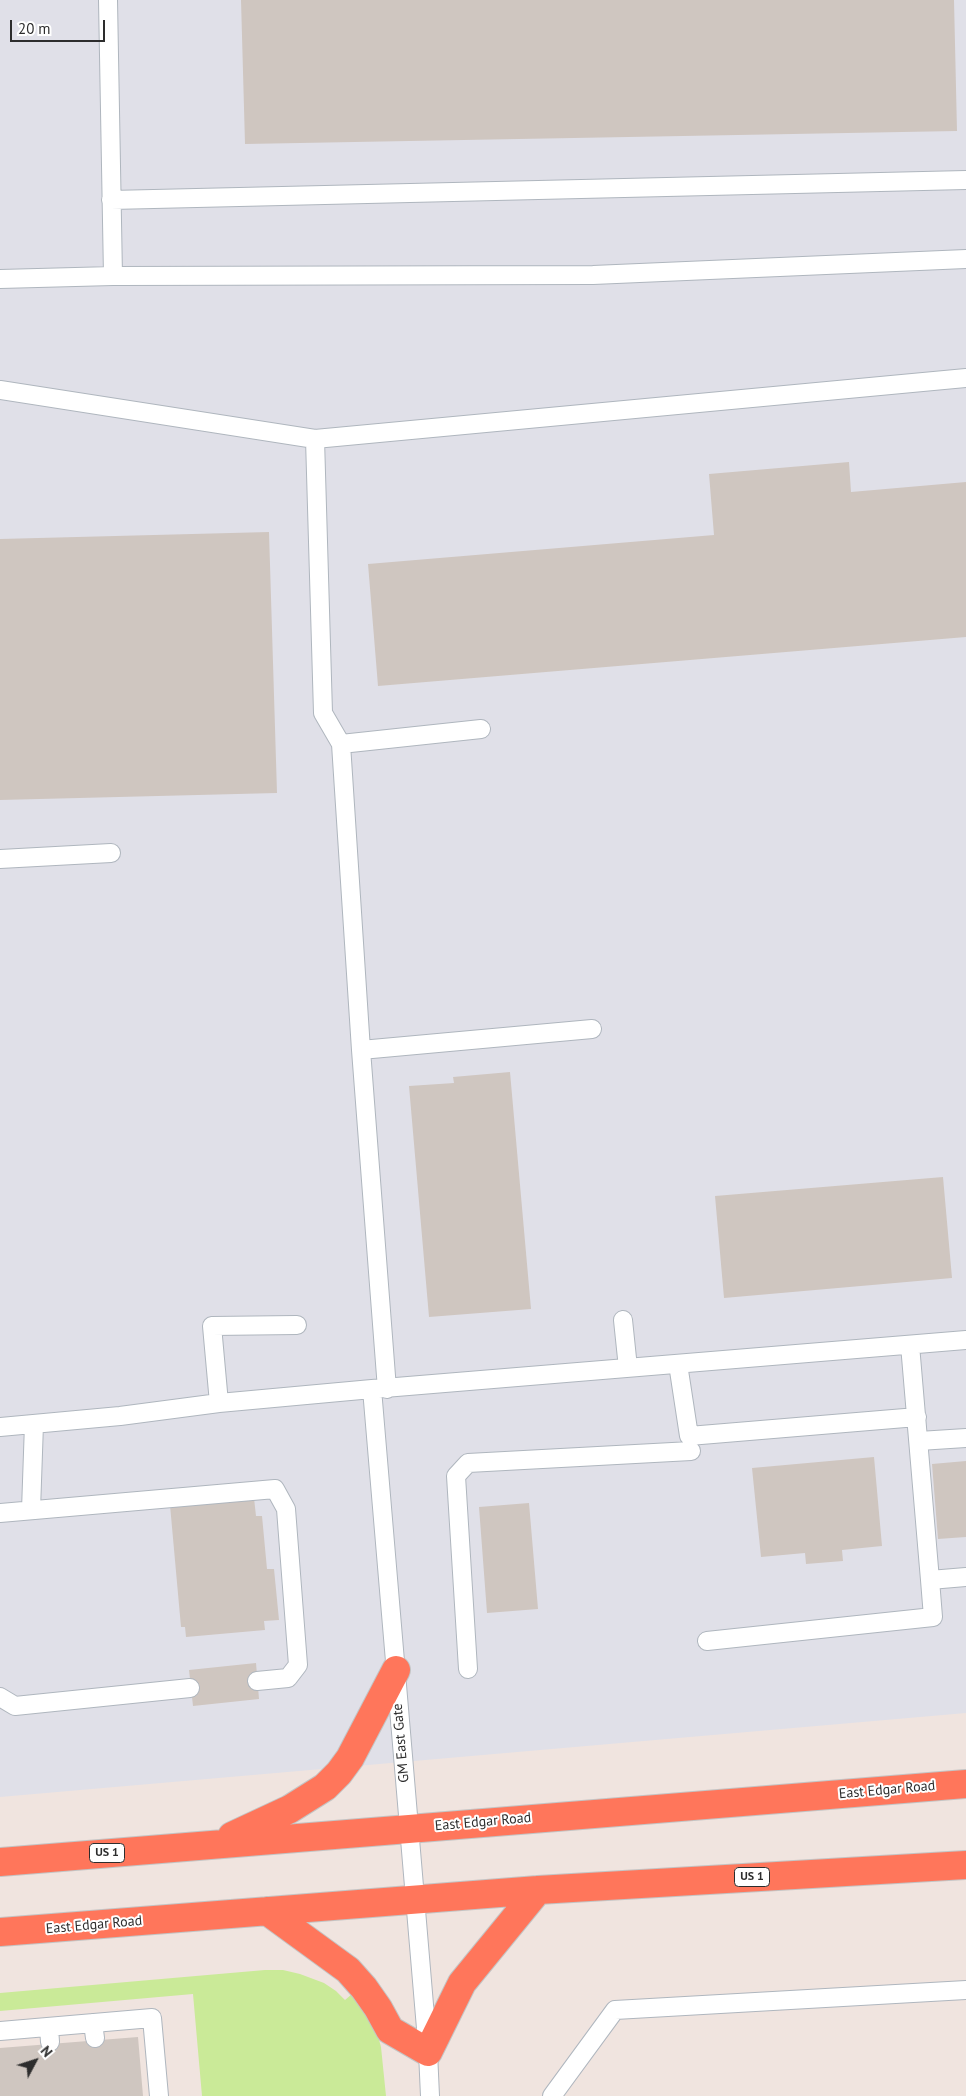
<!DOCTYPE html>
<style>
body{margin:0}
#map{position:relative;width:966px;height:2096px;overflow:hidden;background:#f0e4df;font-family:"PT Sans",sans-serif}
canvas{display:block}
.north{position:absolute;left:10px;top:2036px;width:50px;height:50px;-webkit-text-stroke:4px #fff;paint-order:stroke;rotate:50deg;font-size:14px;font-weight:700;line-height:20px;text-align:center;color:#2d2d2d}
.north::after{content:'';display:block;margin:auto;width:18px;height:22px;background:#2d2d2d;clip-path:polygon(50% 0,100% 100%,50% 72%,0 100%)}
.scale{position:absolute;left:10px;top:20px;width:95px;height:22px;box-sizing:border-box;border:2px solid #2d2d2d;border-top:0;padding-left:6px;font-size:15px;line-height:18px;white-space:nowrap;color:#2d2d2d;-webkit-text-stroke:4px #fff;paint-order:stroke}
</style>
<div id="map">
<canvas width="966" height="2096"></canvas>
<div class="north">N</div>
<div class="scale">20 m</div>
</div>
<script>
const ctx = document.querySelector('canvas').getContext('2d');
ctx.lineJoin = 'round';
function paint(path, color) {
  ctx.fillStyle = color;
  ctx.fill(path, 'evenodd');
}
function toPath(rows) {
  const path = new Path2D();
  for (const r of rows) {
    path.moveTo(r[0], r[1]);
    for (let i = 2; i < r.length; i += 2) path.lineTo(r[i], r[i + 1]);
  }
  return path;
}
function stroke(path, color, width, dash) {
  ctx.strokeStyle = color;
  ctx.lineWidth = width;
  ctx.lineCap = dash ? 'butt' : 'round';
  ctx.setLineDash(dash || []);
  ctx.stroke(path);
}
function drawText(font, color, halo, rows, align = 'center') {
  ctx.font = font + ' "PT Sans",sans-serif';
  ctx.lineWidth = 4;
  ctx.setLineDash([]);
  ctx.textBaseline = 'middle';
  ctx.strokeStyle = halo;
  ctx.fillStyle = color;
  for (const [text, x, y, turn = 0] of rows) {
    ctx.save();
    ctx.translate(x, y);
    ctx.rotate((+turn || 0) * Math.PI / 180);
    ctx.textAlign = isNaN(turn) ? turn : align;
    if (halo) ctx.strokeText(text, 0, 0);
    ctx.fillText(text, 0, 0);
    ctx.restore();
  }
}
const industrial = toPath([
 [0,0,966,0,966,1713,0,1797]
]);
const green = toPath([
 [265,1970,283,1970,300,1974,324,1983,336,1991,345,2000,352,1994,373,2022,378,2036,381,2047,386,2096,202,2096,193,1994,0,2011,0,1993]
]);
const building = toPath([
 [241,0,954,0,957,131,245,144],
 [849,462,851,492,966,482,966,637,378,686,368,564,714,535,709,474],
 [269,532,277,793,0,800,0,539],
 [510,1072,531,1309,429,1317,409,1086,454,1083,453,1077],
 [943,1177,952,1278,724,1298,715,1196],
 [874,1457,882,1546,842,1550,843,1561,806,1564,805,1553,761,1557,752,1468],
 [966,1461,966,1537,938,1539,932,1464],
 [254,1498,256,1516,262,1516,267,1569,274,1569,279,1620,264,1621,265,1630,186,1637,185,1627,181,1627,170,1505],
 [529,1503,538,1609,487,1613,479,1507],
 [256,1663,259,1699,193,1706,189,1670],
 [138,2037,143,2096,0,2096,0,2048]
]);
const lane = toPath([
 [108,0,113,276,593,275,966,259],
 [111,200,966,180],
 [0,279,113,276],
 [0,390,315,439,966,378],
 [315,439,323,713,341,744,361,1050,387,1389],
 [341,744,481,729],
 [0,859,111,853],
 [361,1050,592,1029],
 [623,1320,628,1368],
 [910,1345,930,1580],
 [678,1364,689,1436,917,1417],
 [372,1389,428,2052,430,2096],
 [219,1403,212,1326,297,1325],
 [0,1427,120,1416,219,1403,372,1389,966,1340],
 [919,1441,966,1438],
 [31,1510,34,1424],
 [0,1513,275,1489,286,1509,298,1665,288,1678,257,1681],
 [707,1641,933,1617,930,1580,966,1577],
 [468,1669,456,1476,468,1463,691,1451],
 [0,1697,15,1706,190,1688],
 [93,2023,95,2038],
 [49,2027,50,2042],
 [0,2031,152,2018,159,2096],
 [552,2096,615,2010,966,1990]
]);
const highway = toPath([
 [232,1836,290,1809,325,1787,339,1773,350,1758,396,1670],
 [0,1862,966,1784],
 [267,1911,348,1970,364,1988,378,2008,390,2030,428,2052,462,1983,538,1890],
 [0,1932,538,1890,966,1865]
]);
const shields = [
 [107,1853,35],
 [752,1877,35]
];
const shieldNames = [
 ["US 1",107,1853],
 ["US 1",752,1877]
];
const streetNames = [
 ["GM East Gate",401,1743,-95],
 ["East Edgar Road",887,1790,-5],
 ["East Edgar Road",483,1822,-5],
 ["East Edgar Road",94,1925,-5]
];
paint(industrial, '#e0e0e8');
paint(green, '#caea98');
paint(building, '#cfc6c0');
stroke(lane, '#afb6be', 20);
stroke(highway, '#c4c4c4', 30);
stroke(lane, '#fff', 18);
stroke(highway, '#ff765b', 28);
for (const [x, y, w] of shields) {
  const box = new Path2D();
  box.roundRect(x - w / 2, y - 9.5, w, 19, 4);
  ctx.fillStyle = '#fff';
  ctx.fill(box);
  stroke(box, '#2d2d2d', 1);
}
drawText('bold 12px', '#2d2d2d', null, shieldNames);
drawText('14px', '#2d2d2d', '#fff', streetNames);
</script>
